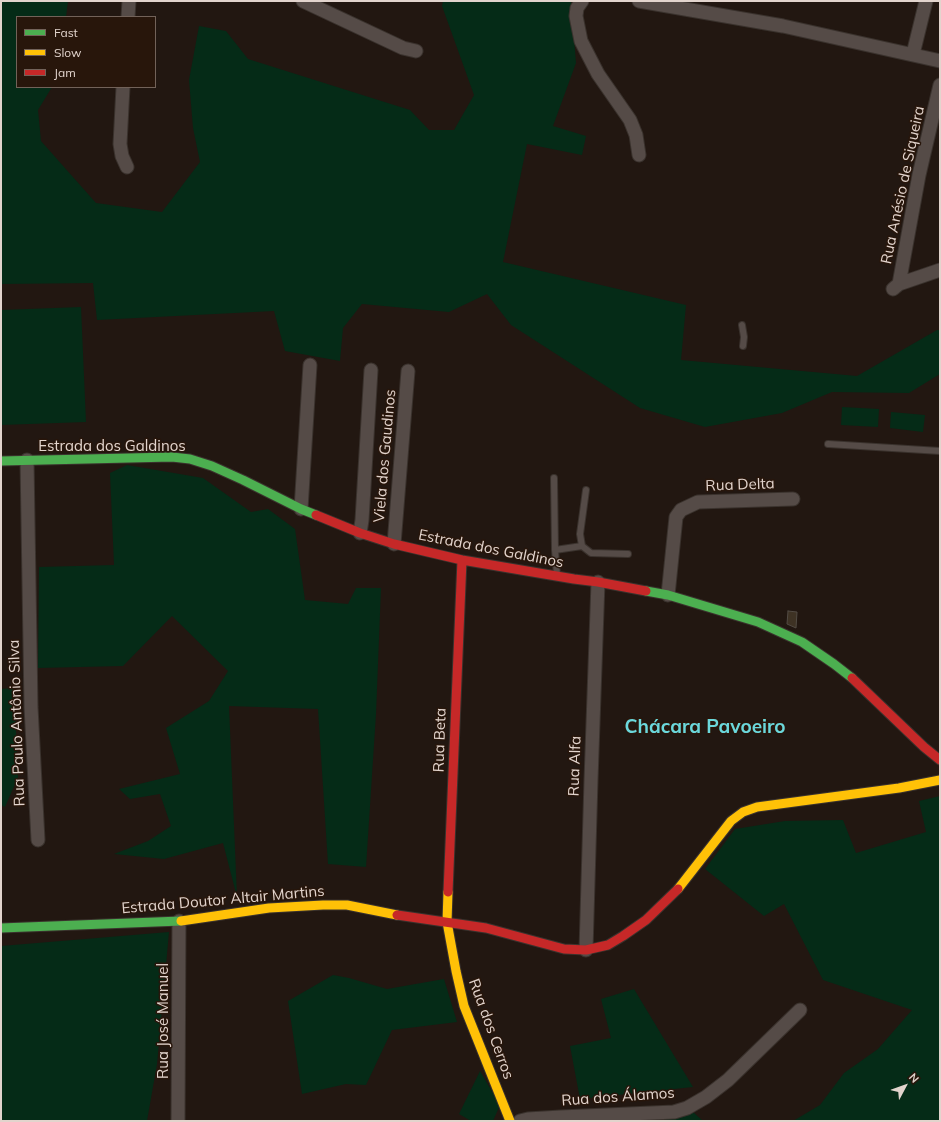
<!DOCTYPE html>
<meta charset="utf-8">
<style>
body{margin:0}
#map{position:relative;width:941px;height:1122px;overflow:hidden;background:#221711;font-family:Mulish,sans-serif}
canvas{display:block}
.frame{position:absolute;inset:0;border:2px solid #e2d4cd;pointer-events:none}
.legend{position:absolute;left:16px;top:16px;width:140px;height:72px;box-sizing:border-box;background:#28160b;border:1px solid #726259;margin:0;padding:5px 7px;list-style:none;font-size:12px;color:#e2d4cd}
.legend li{display:flex;align-items:center;gap:8px;height:20px}
.legend b{width:20px;border:1px solid #726259}
.north{position:absolute;left:885px;top:1066px;width:40px;height:40px;-webkit-text-stroke:3px #28160b;paint-order:stroke;rotate:49deg;font-size:11px;font-weight:700;line-height:16px;text-align:center;color:#e2d4cd}
.north::after{content:'';display:block;margin:auto;width:14px;height:18px;background:#e2d4cd;clip-path:polygon(50% 0,100% 100%,50% 72%,0 100%)}
</style>
<div id="map">
<canvas width="941" height="1122"></canvas>
<div class="frame"></div>
<ul class="legend">
<li><b style="height:5px;background:#4caf50"></b>Fast</li>
<li><b style="height:5px;background:#ffc107"></b>Slow</li>
<li><b style="height:5px;background:#c62828"></b>Jam</li>
</ul>
<div class="north">N</div>
</div>
<script>
const ctx = document.querySelector('canvas').getContext('2d');
ctx.lineJoin = 'round';
function paint(path, color) {
  ctx.fillStyle = color;
  ctx.fill(path, 'evenodd');
}
function toPath(rows) {
  const path = new Path2D();
  for (const r of rows) {
    path.moveTo(r[0], r[1]);
    for (let i = 2; i < r.length; i += 2) path.lineTo(r[i], r[i + 1]);
  }
  return path;
}
function stroke(path, color, width, dash) {
  ctx.strokeStyle = color;
  ctx.lineWidth = width;
  ctx.lineCap = dash ? 'butt' : 'round';
  ctx.setLineDash(dash || []);
  ctx.stroke(path);
}
function drawText(font, color, halo, rows, align = 'center') {
  ctx.font = font + ' Mulish,sans-serif';
  ctx.lineWidth = 3;
  ctx.setLineDash([]);
  ctx.textBaseline = 'middle';
  ctx.strokeStyle = halo;
  ctx.fillStyle = color;
  for (const [text, x, y, turn = 0] of rows) {
    ctx.save();
    ctx.translate(x, y);
    ctx.rotate((+turn || 0) * Math.PI / 180);
    ctx.textAlign = isNaN(turn) ? turn : align;
    if (halo) ctx.strokeText(text, 0, 0);
    ctx.fillText(text, 0, 0);
    ctx.restore();
  }
}
const green = toPath([
 [1,1,68,1,66,17,17,17,17,87,52,87,38,110,41,141,96,203,162,212,200,162,193,128,189,80,199,26,226,31,248,59,410,110,429,130,454,130,474,95,442,6,443,1,571,1,576,63,553,126,586,136,582,155,527,144,503,262,686,305,681,360,857,376,937,330,940,330,940,374,909,393,832,392,782,413,705,427,640,408,511,325,487,294,449,312,362,304,343,328,340,361,285,351,274,311,97,320,93,283,1,284],
 [81,307,86,422,1,425,1,310],
 [842,407,879,409,878,427,841,425],
 [891,412,925,415,923,432,890,428],
 [127,465,203,478,251,512,268,509,295,529,305,600,348,604,356,588,381,588,376,714,366,867,328,864,318,709,229,706,237,897,223,843,164,859,114,854,148,841,171,826,160,794,130,799,119,789,180,774,166,728,209,701,228,671,172,616,123,666,38,668,39,567,114,565,110,473],
 [14,688,18,777,5,807,1,805,1,689],
 [940,796,940,1121,793,1121,820,1105,844,1073,878,1049,912,1010,823,980,784,904,764,916,705,869,735,829,785,821,843,820,856,853,926,832,919,801],
 [169,932,157,1064,147,1121,1,1121,1,946],
 [333,975,349,978,387,989,444,979,457,1022,392,1030,366,1085,346,1084,302,1094,288,1001],
 [634,989,693,1087,580,1099,570,1046,611,1038,601,999],
 [480,1071,500,1105,493,1121,471,1121,459,1114],
 [693,1112,703,1121,593,1121]
]);
const building = toPath([
 [788,611,797,612,796,628,787,624,788,611]
]);
const lane = toPath([
 [742,325,744,337,743,346],
 [828,444,940,451],
 [554,478,555,550,557,575],
 [586,490,580,534,582,546,591,553,628,554],
 [555,550,582,546]
]);
const street = toPath([
 [303,1,403,48,416,51],
 [582,1,577,8,576,16,581,41,598,74,630,120,636,135,639,155],
 [639,1,783,26,940,61],
 [128,17,129,1],
 [913,54,926,1],
 [123,87,120,144,122,156,127,167],
 [899,284,940,270],
 [893,289,899,284,919,175,940,85],
 [27,460,31,707,38,840],
 [301,509,310,365],
 [360,533,362,520,371,370],
 [394,544,408,371],
 [668,595,676,517,681,510,698,502,793,499],
 [586,950,591,780,598,582],
 [178,1121,179,921],
 [520,1121,528,1119,561,1117,674,1112,687,1108,706,1097,728,1080,800,1010]
]);
const fast = toPath([
 [1,461,172,457,190,459,212,466,243,480,301,509,316,515],
 [646,591,668,595,758,622,802,642,834,664,852,678],
 [1,928,181,921]
]);
const slow = toPath([
 [678,889,731,821,743,812,757,807,899,788,940,780],
 [448,892,447,922,456,971,464,1006,510,1121],
 [181,921,269,908,323,905,347,905,397,915]
]);
const jam = toPath([
 [316,515,360,533,394,544,462,560,574,579,598,582,646,591],
 [852,678,924,747,940,760],
 [448,892,462,560],
 [397,915,486,928,564,949,586,950,608,945,623,936,646,920,678,889]
]);
const streetNames = [
 ["Rua Anésio de Siqueira",903,185,-78],
 ["Estrada dos Galdinos",112,446],
 ["Viela dos Gaudinos",385,456,-85],
 ["Rua Delta",740,485,-2],
 ["Estrada dos Galdinos",491,549,11],
 ["Rua Paulo Antônio Silva",17,723,-92],
 ["Rua Beta",440,740,-88],
 ["Rua Alfa",575,766,-88],
 ["Estrada Doutor Altair Martins",223,900,-5],
 ["Rua José Manuel",163,1021,-90],
 ["Rua dos Cerros",491,1029,70],
 ["Rua dos Álamos",618,1097,-4]
];
const districtNames = [
 ["Chácara Pavoeiro",705,727]
];
paint(green, '#052b17');
paint(building, '#3e3224');
stroke(building, '#524b44', 1);
stroke(lane, '#3a322d', 8);
stroke(street, '#3a322d', 15);
stroke(fast, '#3a322d', 11);
stroke(slow, '#3a322d', 11);
stroke(jam, '#3a322d', 11);
stroke(lane, '#554b47', 6);
stroke(street, '#554b47', 13);
stroke(fast, '#4caf50', 9);
stroke(slow, '#ffc107', 9);
stroke(jam, '#c62828', 9);
drawText('15px', '#e2d4cd', '#28160b', streetNames);
drawText('bold 19px', '#6bd8dc', '#28160b', districtNames);
</script>
